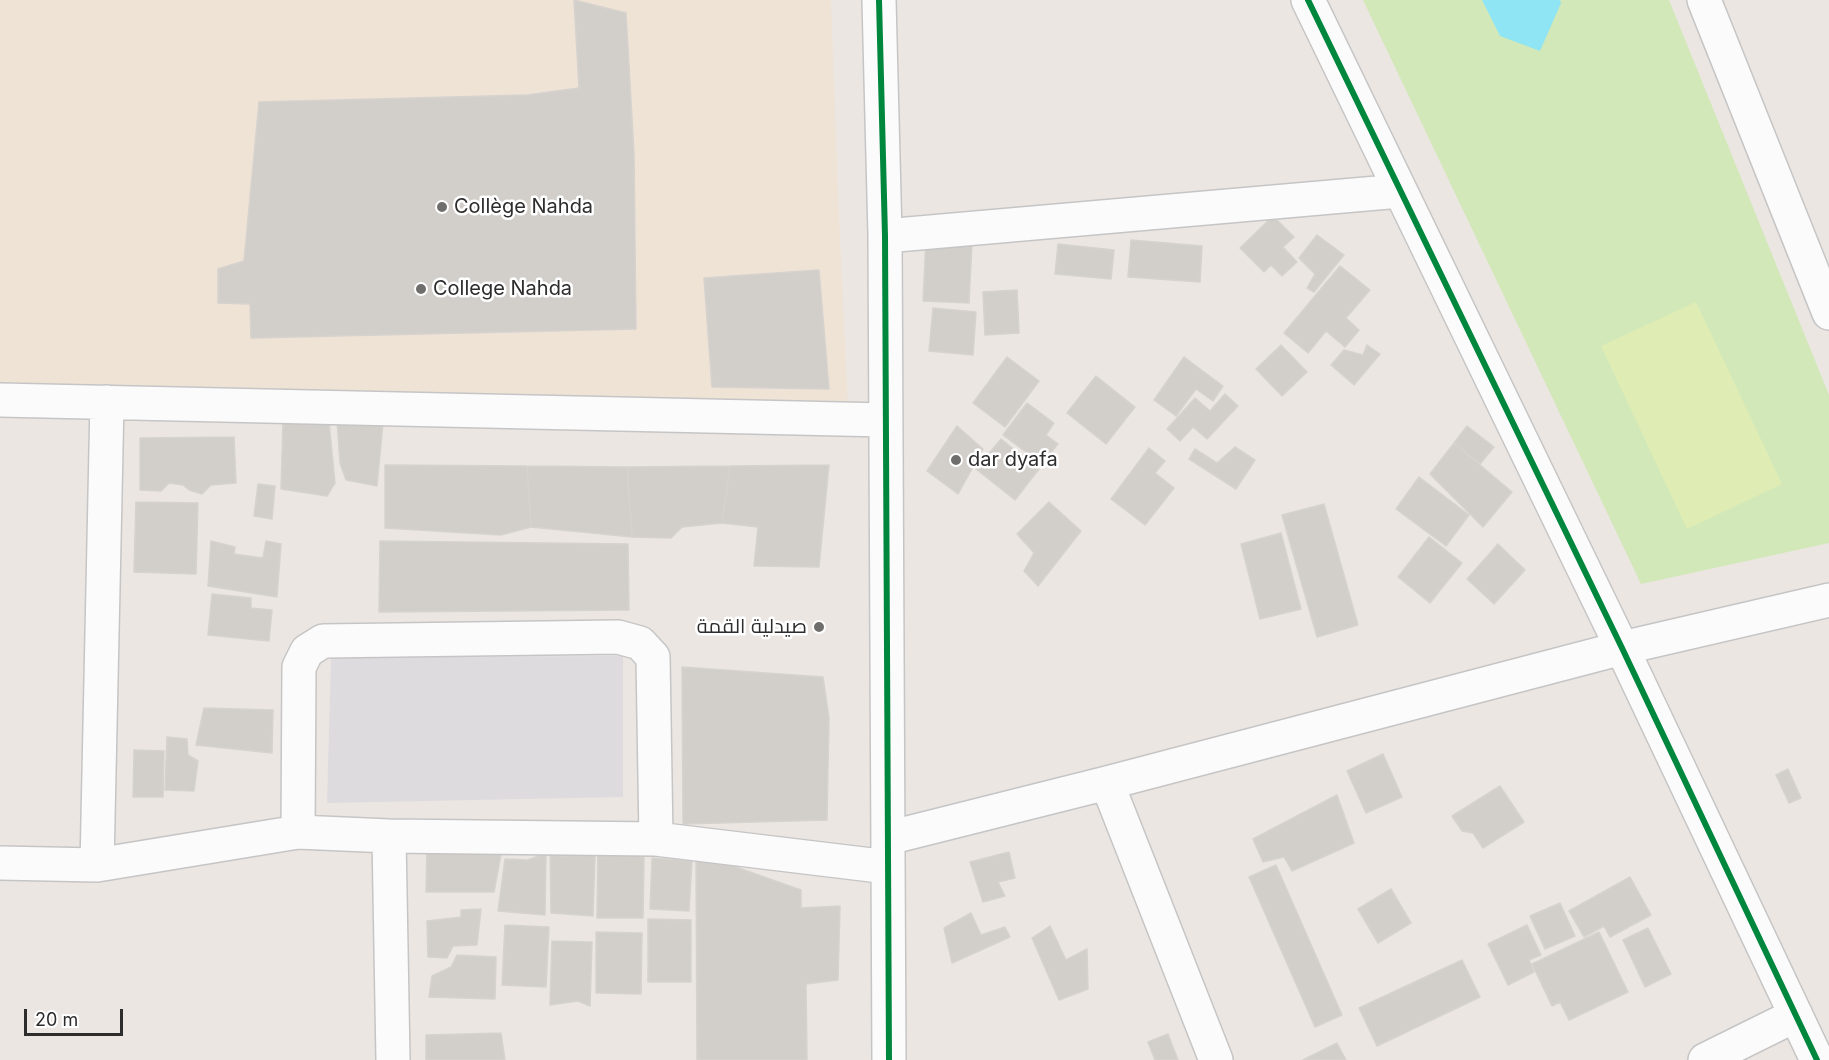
<!DOCTYPE html>
<meta charset="utf-8">
<style>
body{margin:0}
#map{position:relative;width:1829px;height:1060px;overflow:hidden;background:#ebe6e2;font-family:Inter,sans-serif}
canvas{display:block}
.scale{position:absolute;left:24px;top:1009px;width:99px;height:27px;box-sizing:border-box;border:3px solid #2d2d2d;border-top:0;padding-left:8px;font-size:18px;line-height:21px;white-space:nowrap;color:#2d2d2d;-webkit-text-stroke:4px #fff;paint-order:stroke}
</style>
<div id="map">
<canvas width="1829" height="1060"></canvas>
<div class="scale">20 m</div>
</div>
<script>
const ctx = document.querySelector('canvas').getContext('2d');
ctx.lineJoin = 'round';
function paint(path, color) {
  ctx.fillStyle = color;
  ctx.fill(path, 'evenodd');
}
function toPath(rows) {
  const path = new Path2D();
  for (const r of rows) {
    path.moveTo(r[0], r[1]);
    for (let i = 2; i < r.length; i += 2) path.lineTo(r[i], r[i + 1]);
  }
  return path;
}
function stroke(path, color, width, dash) {
  ctx.strokeStyle = color;
  ctx.lineWidth = width;
  ctx.lineCap = dash ? 'butt' : 'round';
  ctx.setLineDash(dash || []);
  ctx.stroke(path);
}
function drawText(font, color, halo, rows, align = 'center') {
  ctx.font = font + ' Inter,Cairo,sans-serif';
  ctx.lineWidth = 5;
  ctx.setLineDash([]);
  ctx.textBaseline = 'middle';
  ctx.strokeStyle = halo;
  ctx.fillStyle = color;
  for (const [text, x, y, turn = 0] of rows) {
    ctx.save();
    ctx.translate(x, y);
    ctx.rotate((+turn || 0) * Math.PI / 180);
    ctx.textAlign = isNaN(turn) ? turn : align;
    if (halo) ctx.strokeText(text, 0, 0);
    ctx.fillText(text, 0, 0);
    ctx.restore();
  }
}
const industrial = toPath([
 [623,656,623,797,327,803,331,657]
]);
const education = toPath([
 [0,0,831,0,838,194,848,407,0,384]
]);
const green = toPath([
 [1363,0,1669,0,1829,395,1829,543,1641,584]
]);
const pitch = toPath([
 [1696,302,1782,484,1687,529,1601,346]
]);
const water = toPath([
 [1482,0,1560,0,1561,3,1540,51,1500,36]
]);
const building = toPath([
 [574,0,626,13,634,154,636,329,251,338,250,304,218,303,218,269,244,261,259,102,527,95,579,88,574,0],
 [1273,216,1294,237,1283,247,1297,262,1282,276,1271,265,1264,272,1240,248,1273,216],
 [1317,235,1344,255,1314,292,1307,288,1315,274,1299,258,1317,235],
 [926,240,972,243,969,303,923,301,926,240],
 [1131,240,1202,246,1200,282,1128,277,1131,240],
 [1058,244,1114,250,1111,279,1055,274,1058,244],
 [1340,266,1370,290,1346,318,1359,330,1345,347,1326,331,1308,353,1284,333,1340,266],
 [819,270,829,389,712,387,704,278,819,270],
 [1017,290,1019,333,985,335,983,292,1017,290],
 [933,308,976,312,973,355,929,351,933,308],
 [1281,345,1307,372,1282,396,1256,369,1281,345],
 [1367,345,1380,354,1354,385,1331,365,1344,350,1363,355,1367,345],
 [1007,357,1039,381,1005,427,973,403,1007,357],
 [1184,357,1223,386,1213,401,1196,389,1176,416,1154,400,1184,357],
 [1096,376,1135,407,1106,444,1067,413,1096,376],
 [1225,394,1238,406,1207,439,1193,427,1180,441,1167,429,1195,398,1210,411,1225,394],
 [1027,403,1054,423,1046,435,1058,444,1042,464,1003,435,1027,403],
 [337,420,383,423,377,486,346,480,340,463,337,420],
 [283,421,329,422,335,483,327,496,281,489,283,421],
 [957,426,983,449,958,494,927,471,957,426],
 [1467,426,1494,447,1480,464,1454,443,1467,426],
 [234,437,236,483,211,485,202,494,189,490,183,485,169,483,161,491,140,490,140,438,234,437],
 [1001,439,1039,469,1015,500,976,469,1001,439],
 [1454,443,1512,492,1483,527,1430,474,1454,443],
 [1235,447,1255,460,1236,489,1189,459,1195,449,1217,463,1235,447],
 [1149,448,1165,461,1155,473,1174,488,1145,525,1111,499,1149,448],
 [385,465,527,466,531,527,501,535,385,528,385,465],
 [829,465,819,567,754,566,758,527,722,523,730,466,829,465],
 [527,466,627,467,632,537,531,527,527,466],
 [730,466,722,523,682,527,671,538,632,537,627,467,730,466],
 [1419,477,1469,515,1446,546,1396,509,1419,477],
 [258,484,275,486,272,519,254,516,258,484],
 [136,502,198,503,196,574,134,572,136,502],
 [1049,502,1081,531,1038,586,1024,571,1034,553,1017,534,1049,502],
 [1324,504,1358,625,1317,637,1282,515,1324,504],
 [1281,533,1301,609,1260,619,1241,544,1281,533],
 [1429,537,1462,563,1430,603,1398,577,1429,537],
 [211,541,235,547,234,554,263,558,266,541,281,544,277,597,208,586,211,541],
 [380,541,628,544,629,610,379,612,380,541],
 [1498,544,1525,570,1494,604,1467,579,1498,544],
 [212,594,251,598,251,608,272,610,269,641,208,635,212,594],
 [682,667,823,677,829,718,827,820,683,824,682,667],
 [204,708,273,710,272,753,196,745,204,708],
 [167,737,187,739,188,755,198,761,194,791,165,790,167,737],
 [134,750,164,751,163,797,133,797,134,750],
 [1383,754,1402,797,1366,813,1347,771,1383,754],
 [1788,769,1801,798,1789,803,1776,775,1788,769],
 [1500,786,1524,822,1483,848,1473,833,1462,831,1452,816,1500,786],
 [1337,795,1354,843,1292,871,1284,857,1263,862,1253,839,1337,795],
 [550,842,560,844,561,856,595,854,593,916,551,913,550,842],
 [427,844,503,844,494,892,426,892,427,844],
 [598,844,616,853,644,857,643,918,597,918,598,844],
 [1009,852,1015,878,998,882,1005,896,983,902,970,862,1009,852],
 [546,853,545,915,498,911,505,859,528,860,546,853],
 [696,853,801,890,801,908,840,906,838,980,806,984,807,1060,697,1060,696,853],
 [652,858,692,861,689,911,650,909,652,858],
 [1276,865,1342,1015,1315,1027,1249,877,1276,865],
 [1630,877,1651,915,1610,937,1604,926,1584,937,1569,911,1630,877],
 [1391,889,1411,923,1378,943,1358,909,1391,889],
 [1560,903,1575,936,1545,949,1530,916,1560,903],
 [481,909,477,945,453,946,447,958,428,957,427,921,461,917,461,910,481,909],
 [971,913,981,935,1005,927,1010,937,952,963,944,928,971,913],
 [648,919,691,920,691,982,648,982,648,919],
 [505,925,549,927,546,987,502,985,505,925],
 [1527,925,1541,955,1529,960,1534,972,1508,985,1488,944,1527,925],
 [1050,926,1066,960,1087,949,1088,989,1059,1000,1032,938,1050,926],
 [1648,928,1671,974,1645,987,1623,940,1648,928],
 [596,932,642,933,641,994,596,993,596,932],
 [1599,932,1628,992,1569,1020,1560,1002,1552,1006,1532,964,1599,932],
 [552,941,592,942,590,1006,578,1001,550,1005,552,941],
 [457,955,496,957,495,999,429,997,432,976,451,967,457,955],
 [1462,960,1480,997,1377,1046,1359,1008,1462,960],
 [501,1033,505,1060,426,1060,426,1035,501,1033],
 [1168,1034,1178,1060,1155,1060,1148,1042,1168,1034],
 [1337,1043,1346,1060,1303,1060,1337,1043]
]);
const minor = toPath([
 [879,0,885,236,889,1060],
 [1308,0,1622,648,1817,1060],
 [1704,0,1829,313],
 [885,236,1400,191],
 [0,400,885,420],
 [1107,783,1216,1060],
 [298,832,299,667,307,651,323,641,618,637,640,643,653,657,656,839],
 [389,836,393,1060],
 [888,838,1107,783,1622,648,1829,600],
 [0,863,97,865,298,832,389,836,656,839,888,867],
 [97,865,107,402],
 [1705,1060,1796,1015]
]);
const cycleway = toPath([
 [879,0,885,236,889,1060],
 [1308,0,1622,648,1817,1060]
]);
const markers = [
 [442,207,6,"#706e6c"],
 [421,289,6,"#706e6c"],
 [956,460,6,"#706e6c"],
 [819,627,6,"#706e6c"]
];
const poiNames = [
 ["Collège Nahda",454,207],
 ["College Nahda",433,289],
 ["dar dyafa",968,460],
 ["صيدلية القمة",807,627,"right"]
];
paint(industrial, '#dedbde');
paint(education, '#efe3d6');
paint(green, '#d2e8b8');
paint(pitch, '#dfedb5');
paint(water, '#8fe5f3');
paint(building, '#d2cfcb');
stroke(building, '#d6d2ce', 1.5);
stroke(minor, '#c6c5c5', 36);
stroke(minor, '#fcfbfb', 33);
stroke(cycleway, '#00873e', 6);
for (const [x, y, r, color] of markers) {
  const dot = new Path2D();
  dot.arc(x, y, r, 0, 2 * Math.PI);
  ctx.fillStyle = color;
  ctx.fill(dot);
  stroke(dot, '#fff', 2);
}
drawText('20px', '#2d2d2d', '#fff', poiNames, 'left');
</script>
